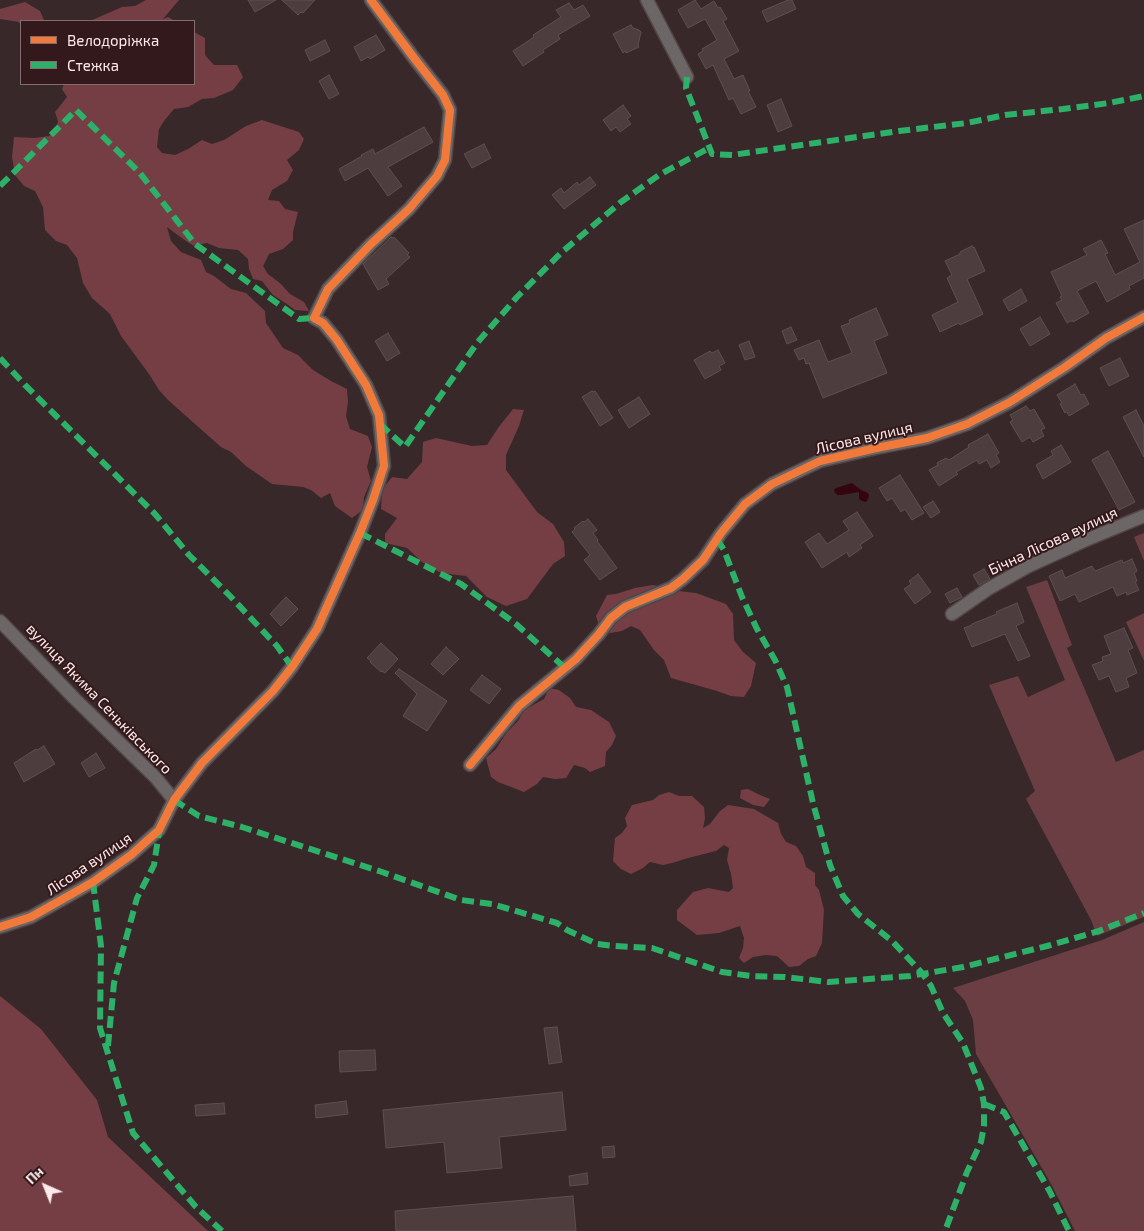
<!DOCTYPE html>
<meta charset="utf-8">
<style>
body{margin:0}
#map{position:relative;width:1144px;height:1231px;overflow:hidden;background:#38282a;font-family:"Exo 2",sans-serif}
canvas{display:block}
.legend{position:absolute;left:20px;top:20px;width:175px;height:65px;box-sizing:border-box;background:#34191c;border:1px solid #856d6f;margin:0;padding:6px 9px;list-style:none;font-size:15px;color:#feeaeb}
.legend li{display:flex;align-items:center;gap:10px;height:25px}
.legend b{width:25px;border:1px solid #856d6f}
.north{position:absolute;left:20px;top:1161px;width:50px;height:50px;-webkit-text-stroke:4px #34191c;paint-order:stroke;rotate:316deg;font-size:14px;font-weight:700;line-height:20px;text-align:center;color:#feeaeb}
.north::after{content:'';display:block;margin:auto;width:18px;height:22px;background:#feeaeb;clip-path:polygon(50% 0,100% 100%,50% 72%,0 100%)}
</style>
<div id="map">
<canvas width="1144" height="1231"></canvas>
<ul class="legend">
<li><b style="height:6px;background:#f17a3a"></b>Велодоріжка</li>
<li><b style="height:6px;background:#2db169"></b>Стежка</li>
</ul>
<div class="north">Пн</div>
</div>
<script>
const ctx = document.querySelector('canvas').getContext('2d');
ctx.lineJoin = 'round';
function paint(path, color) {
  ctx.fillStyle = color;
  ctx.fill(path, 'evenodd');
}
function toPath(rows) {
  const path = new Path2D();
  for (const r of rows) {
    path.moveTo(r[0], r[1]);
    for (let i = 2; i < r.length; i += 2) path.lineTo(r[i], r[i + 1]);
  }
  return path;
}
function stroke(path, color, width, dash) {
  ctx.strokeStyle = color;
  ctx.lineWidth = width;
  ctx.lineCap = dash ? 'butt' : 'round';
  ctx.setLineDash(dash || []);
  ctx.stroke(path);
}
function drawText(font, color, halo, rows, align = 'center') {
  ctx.font = font + ' "Exo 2",sans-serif';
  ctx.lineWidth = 4;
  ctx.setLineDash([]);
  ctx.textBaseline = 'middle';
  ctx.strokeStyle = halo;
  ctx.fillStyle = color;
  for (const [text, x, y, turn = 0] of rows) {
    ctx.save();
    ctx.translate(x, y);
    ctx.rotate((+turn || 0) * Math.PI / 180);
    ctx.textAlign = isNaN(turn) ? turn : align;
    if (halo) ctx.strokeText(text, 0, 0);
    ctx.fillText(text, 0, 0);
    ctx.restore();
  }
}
const green = toPath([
 [1144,533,1144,561,1134,537],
 [1047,580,1072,645,1067,648,1116,762,1144,750,1144,917,1097,936,1091,920,1026,799,1035,791,989,685,1018,676,1028,697,1065,680,1026,587],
 [1144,613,1144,661,1126,622],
 [1144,922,1144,1231,1075,1231,1050,1182,976,1054,973,1020,965,1001,953,988,1102,940]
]);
const forest = toPath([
 [146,0,179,0,163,19,168,17,175,21,90,21,122,7,135,6],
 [25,2,40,11,44,20,47,21,21,21,21,27,19,22,0,19,0,9],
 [194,32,205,38,205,55,214,65,237,65,243,77,233,90,214,98,202,99,188,107,174,109,164,121,159,129,157,147,162,153,175,155,188,149,202,140,212,144,224,140,246,126,262,120,299,132,304,139,299,150,287,160,293,170,287,181,272,190,268,200,279,201,285,209,298,212,293,232,293,240,283,249,269,254,263,266,268,274,281,284,290,294,304,302,309,311,295,310,287,304,273,295,262,281,253,279,249,269,248,259,238,250,219,248,207,243,194,246,183,239,167,227,171,241,181,252,201,260,206,272,214,276,231,289,246,293,265,311,266,323,283,348,298,355,313,370,331,381,347,389,348,402,346,416,350,429,368,436,372,447,367,467,371,481,364,497,363,510,352,518,335,506,330,493,321,498,311,490,303,487,272,484,246,466,231,452,221,447,168,400,159,390,149,374,121,336,110,314,92,298,83,283,77,258,67,245,56,241,45,230,43,207,35,191,24,186,15,175,12,157,14,137,34,138,49,136,56,129,58,121,55,112,67,97,62,89,64,84,194,84],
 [513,409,524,410,519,426,506,455,506,470,537,512,553,524,564,542,565,556,553,564,527,599,506,606,487,597,466,576,441,573,422,562,407,548,385,543,385,534,397,518,381,509,382,490,392,477,407,479,422,462,423,442,436,438,472,446,487,445,498,428],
 [653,585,678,591,696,593,726,604,733,614,734,640,743,652,756,663,751,686,744,697,731,696,717,691,671,678,664,660,654,650,640,630,631,626,622,631,610,633,599,626,596,616,607,595,616,594,635,588],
 [549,688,559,690,570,698,576,707,591,710,609,722,616,736,612,745,606,752,605,766,590,772,585,768,574,765,566,778,555,779,543,777,537,784,524,792,498,782,491,777,486,758,496,749,507,732,518,721,524,710,544,699],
 [748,789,760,795,770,799,764,807,753,805,740,798,741,790],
 [669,792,679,796,692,796,704,807,705,818,703,828,710,824,720,811,728,805,754,809,778,823,781,834,786,842,796,846,803,856,806,867,815,873,815,885,819,890,824,910,822,943,816,956,808,959,799,966,789,967,777,956,766,955,753,957,744,963,739,958,743,948,744,938,740,926,719,933,697,935,677,920,677,910,693,892,708,888,729,892,733,888,731,874,727,860,729,848,724,845,716,851,688,858,672,863,663,865,650,862,643,868,631,874,621,869,613,861,615,838,622,833,627,826,625,818,632,805,653,800,659,795],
 [0,996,41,1029,97,1100,108,1137,208,1231,0,1231]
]);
const water = toPath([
 [852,483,861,490,868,493,869,496,868,499,866,502,862,501,859,499,859,492,841,495,838,495,835,493,834,490,836,488]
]);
const building = toPath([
 [248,0,276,0,255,12,248,0],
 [282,0,315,0,303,13,301,12,298,15,282,0],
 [695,0,701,9,714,1,718,8,720,7,727,19,723,21,739,51,724,59,734,79,743,75,750,91,748,91,756,107,741,114,733,98,729,100,713,65,706,69,698,54,703,51,702,49,717,40,705,19,688,28,678,10,695,0],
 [788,0,792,0,796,9,767,22,762,11,788,0],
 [569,3,574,10,583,5,590,16,558,35,560,39,543,50,544,52,523,66,513,51,534,37,533,35,561,17,556,10,569,3],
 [631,25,633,28,639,30,641,32,638,45,639,47,626,53,625,51,623,53,613,34,631,25],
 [376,35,385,50,370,59,368,57,361,61,354,47,376,35],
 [325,40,330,51,310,61,305,50,325,40],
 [329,75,339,94,329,99,319,81,329,75],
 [781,99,792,126,778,132,767,105,781,99],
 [623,105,631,116,627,119,631,124,620,132,616,127,611,131,603,120,623,105],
 [424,127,433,142,388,167,402,186,388,196,368,168,345,181,339,169,362,156,361,155,373,149,375,154,424,127],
 [484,144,491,158,472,168,464,154,484,144],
 [590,177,596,185,564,209,552,195,561,188,564,193,577,182,579,185,590,177],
 [1144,220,1144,278,1129,286,1130,289,1107,302,1096,281,1077,291,1089,313,1073,322,1073,320,1067,323,1056,303,1062,300,1060,297,1062,296,1051,272,1087,255,1083,249,1101,240,1108,253,1105,254,1115,275,1140,262,1124,229,1144,220],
 [391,237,392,238,394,237,409,253,407,255,410,257,386,279,389,284,378,290,363,264,391,237],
 [972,246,973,248,974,247,985,271,967,279,983,314,960,325,959,323,940,332,932,315,958,302,947,278,952,275,945,261,960,254,960,252,972,246],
 [1021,289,1027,301,1009,311,1003,300,1021,289],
 [876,308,888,335,874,341,887,373,823,398,809,363,806,364,804,358,799,360,794,350,819,340,828,362,852,353,841,326,850,323,849,320,876,308],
 [1040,317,1050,334,1030,346,1020,329,1040,317],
 [791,327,797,340,787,344,782,331,791,327],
 [388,333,400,353,387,361,375,341,388,333],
 [749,341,755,357,745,360,739,345,749,341],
 [718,350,725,363,719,366,721,370,705,379,694,360,710,351,712,353,718,350],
 [1120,358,1129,376,1109,386,1100,368,1120,358],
 [1075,384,1081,395,1084,394,1089,404,1069,416,1067,412,1065,413,1060,404,1062,403,1057,395,1075,384],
 [592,391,593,392,595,391,613,418,600,426,582,397,592,391],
 [639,397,650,414,629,428,618,410,639,397],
 [1026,406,1030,411,1034,409,1045,428,1041,430,1044,436,1033,442,1030,437,1022,442,1010,422,1013,420,1010,415,1026,406],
 [1136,410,1144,426,1144,457,1123,417,1136,410],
 [988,434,999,453,996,455,1000,462,991,468,987,460,979,464,977,460,956,472,958,474,939,486,929,470,938,465,937,463,946,458,949,460,969,447,968,445,988,434],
 [1061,445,1071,462,1043,479,1036,465,1053,455,1051,451,1061,445],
 [1108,451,1135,502,1119,510,1092,460,1108,451],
 [900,475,924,513,912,520,905,509,901,512,892,498,887,501,879,488,900,475],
 [933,501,940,512,931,518,923,507,933,501],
 [857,512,873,536,860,545,862,548,849,557,847,552,822,568,805,542,819,533,827,544,849,530,843,521,857,512],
 [588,519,597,530,593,533,598,540,597,541,617,568,600,580,584,560,590,555,572,532,575,529,574,528,583,521,584,522,588,519],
 [1132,559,1137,571,1134,573,1137,581,1135,582,1139,590,1127,595,1126,592,1117,596,1113,587,1079,602,1075,594,1060,601,1049,576,1062,570,1065,578,1092,566,1095,571,1122,560,1123,563,1132,559],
 [984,569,990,579,979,585,973,575,984,569],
 [918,574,931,592,915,604,904,589,911,584,909,581,918,574],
 [957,588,962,597,950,603,945,594,957,588],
 [286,597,298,609,281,626,270,614,286,597],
 [1017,603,1024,622,1016,626,1030,656,1018,661,1005,634,972,647,964,628,972,625,972,624,997,614,996,612,1017,603],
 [1124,628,1133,648,1128,650,1137,673,1126,678,1129,687,1116,692,1109,676,1099,680,1092,665,1103,661,1102,657,1111,654,1104,636,1124,628],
 [381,643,398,659,385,673,382,671,381,672,370,662,371,661,367,658,381,643],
 [446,647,459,659,443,675,431,664,446,647],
 [399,669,447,701,427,731,403,716,417,694,395,673,399,669],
 [482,675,501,689,489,704,470,690,482,675],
 [44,746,55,764,24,782,14,763,36,749,37,750,44,746],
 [96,753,105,768,89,777,81,763,96,753],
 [557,1027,562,1062,549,1064,544,1028,557,1027],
 [375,1050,376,1070,340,1072,339,1051,375,1050],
 [562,1092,566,1130,499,1137,502,1168,447,1173,444,1142,386,1148,383,1110,562,1092],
 [346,1101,348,1114,316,1118,315,1105,346,1101],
 [224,1103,225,1114,196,1116,195,1105,224,1103],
 [614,1146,615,1157,603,1158,602,1147,614,1146],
 [587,1173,588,1184,570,1186,569,1176,587,1173],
 [573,1196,576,1231,396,1231,395,1211,573,1196]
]);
const street = toPath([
 [647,0,687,77],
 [952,614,988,589,1027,567,1086,540,1144,516],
 [0,621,74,698,156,778,174,800],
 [470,765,519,706,576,659,599,634,611,618,625,607,671,588,683,579,703,560,721,533,745,504,772,484,820,461,876,448,927,438,967,424,1010,402,1065,367,1106,338,1144,317],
 [0,927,31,917,93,882,131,855,159,830,174,800,202,763,273,691,292,667,317,629,360,533,373,500,384,466,379,415,366,385,337,340,323,323,314,318,328,289,371,244,409,209,437,176,445,160,450,110,443,95,414,58,371,0]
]);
const quiet = toPath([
 [687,77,686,88,712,154,732,155,899,131,967,123,1005,115,1063,109,1109,103,1144,96],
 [0,186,76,110,140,173,195,244,299,319,314,318],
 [0,358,25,385,155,514,189,555,231,597,277,646,292,667],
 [380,424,405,447,477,343,517,297,562,252,621,202,659,175,709,148],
 [360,533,461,584,516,624,565,668],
 [717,539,724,550,742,597,757,629,775,660,787,687,813,803,830,865,843,896,858,914,892,941,922,973,931,986,943,1013,963,1043,981,1088,984,1104,984,1126,981,1142,967,1172,945,1231],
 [174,800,199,816,242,827,382,872,461,900,492,904,557,923,567,930,597,944,614,946,652,948,722,972,751,976,785,977,828,982,910,976,963,967,1047,946,1099,931,1144,913],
 [93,882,101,946,100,1028,133,1133,196,1207,222,1231],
 [108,1046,114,983,137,898,154,865,159,832],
 [984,1104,1004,1112,1049,1190,1069,1231]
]);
const cycleway = toPath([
 [470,765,519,706,576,659,599,634,611,618,625,607,671,588,683,579,703,560,721,533,745,504,772,484,820,461,876,448,927,438,967,424,1010,402,1065,367,1106,338,1144,317],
 [0,927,31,917,93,882,131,855,159,830,174,800,202,763,273,691,292,667,317,629,360,533,373,500,384,466,379,415,366,385,337,340,323,323,314,318,328,289,371,244,409,209,437,176,445,160,450,110,443,95,414,58,371,0]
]);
const streetNames = [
 ["Лісова вулиця",864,438,-13],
 ["Бічна Лісова вулиця",1053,541,-25],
 ["вулиця Якима Сеньківського",99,699,46],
 ["Лісова вулиця",89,864,-34]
];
paint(green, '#6a3e42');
paint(forest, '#743e44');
paint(water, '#34040f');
paint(building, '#4e3d3f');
stroke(building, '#5d5051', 1);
stroke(street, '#524546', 15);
stroke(street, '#6d6666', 12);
stroke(quiet, '#2db169', 6, [12, 6]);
stroke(cycleway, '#f17a3a', 8);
drawText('15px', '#feeaeb', '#34191c', streetNames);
</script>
